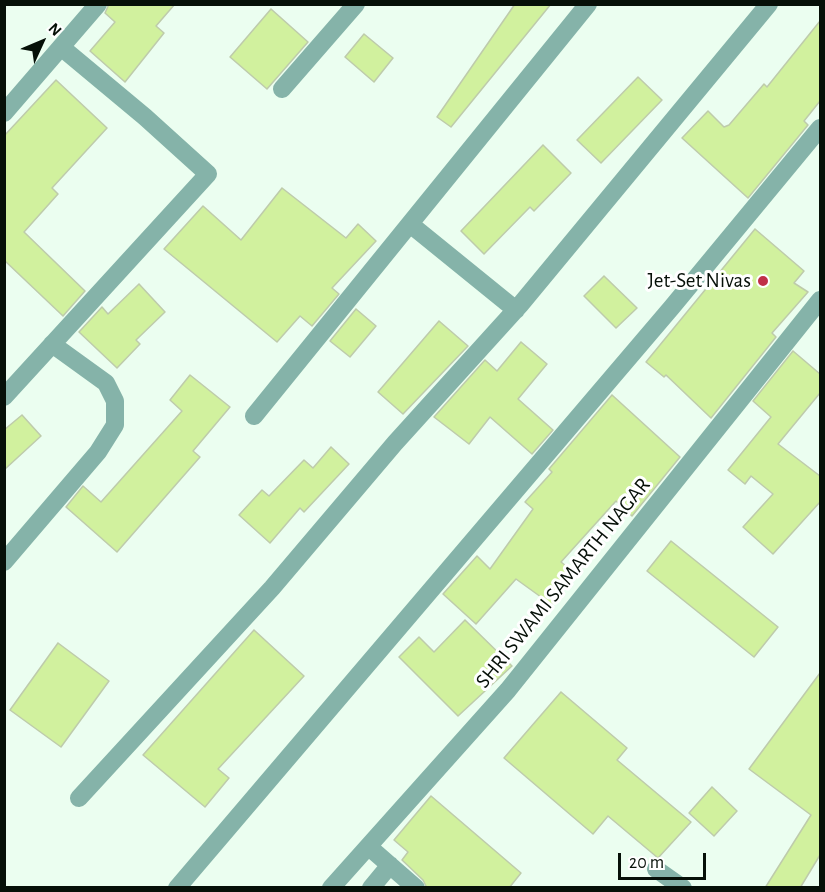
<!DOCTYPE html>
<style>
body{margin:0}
#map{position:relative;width:825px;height:892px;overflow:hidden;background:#ebfef0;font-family:"Alegreya Sans",sans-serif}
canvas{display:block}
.frame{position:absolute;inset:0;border:6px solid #061008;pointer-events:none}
.north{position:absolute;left:12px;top:12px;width:60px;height:60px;-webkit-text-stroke:4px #fff;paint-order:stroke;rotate:46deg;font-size:16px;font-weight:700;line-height:24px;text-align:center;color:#061008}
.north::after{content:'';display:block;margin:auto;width:21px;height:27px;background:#061008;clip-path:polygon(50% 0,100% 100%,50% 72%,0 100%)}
.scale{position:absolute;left:618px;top:853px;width:88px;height:27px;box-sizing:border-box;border:3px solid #061008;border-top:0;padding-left:8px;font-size:18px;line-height:21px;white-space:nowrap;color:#061008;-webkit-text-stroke:4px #fff;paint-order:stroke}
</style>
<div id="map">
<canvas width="825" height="892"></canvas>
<div class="frame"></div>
<div class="north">N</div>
<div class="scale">20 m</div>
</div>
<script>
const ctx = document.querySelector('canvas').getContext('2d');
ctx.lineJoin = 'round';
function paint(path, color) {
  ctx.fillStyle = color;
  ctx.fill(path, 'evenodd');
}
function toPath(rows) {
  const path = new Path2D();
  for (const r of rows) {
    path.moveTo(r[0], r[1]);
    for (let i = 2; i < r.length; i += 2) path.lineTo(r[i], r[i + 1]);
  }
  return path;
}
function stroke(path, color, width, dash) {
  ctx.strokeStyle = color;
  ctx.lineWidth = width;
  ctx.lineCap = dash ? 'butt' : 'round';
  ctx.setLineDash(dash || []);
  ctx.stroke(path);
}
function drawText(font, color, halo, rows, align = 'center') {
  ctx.font = font + ' "Alegreya Sans",sans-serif';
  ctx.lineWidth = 6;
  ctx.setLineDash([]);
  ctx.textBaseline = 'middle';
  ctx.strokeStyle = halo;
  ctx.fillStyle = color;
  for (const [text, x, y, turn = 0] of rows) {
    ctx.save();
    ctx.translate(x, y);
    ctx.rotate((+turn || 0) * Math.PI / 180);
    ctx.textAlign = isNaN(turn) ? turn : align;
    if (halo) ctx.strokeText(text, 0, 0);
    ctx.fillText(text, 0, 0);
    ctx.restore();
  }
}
const building = toPath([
 [109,4,175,4,156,26,164,33,125,82,90,51,115,22,105,13,109,4],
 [515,4,551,4,451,127,437,117,515,4],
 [271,9,308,42,267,89,230,57,271,9],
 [820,21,820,101,804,121,808,125,748,198,682,138,708,111,724,127,729,125,764,84,767,87,820,21],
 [364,34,393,58,374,82,345,57,364,34],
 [638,77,662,100,601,163,577,140,638,77],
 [56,80,107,128,52,188,58,194,24,232,85,291,63,316,4,260,4,136,56,80],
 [543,145,571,173,534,211,530,207,484,254,461,231,543,145],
 [282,188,346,238,358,224,376,241,332,288,339,294,312,326,300,316,277,342,164,249,203,206,241,240,282,188],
 [755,229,804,271,794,283,808,292,772,333,776,337,711,418,666,375,664,377,646,362,755,229],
 [604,276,637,308,616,328,584,296,604,276],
 [139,284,165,312,136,340,140,344,117,368,79,332,102,307,108,314,139,284],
 [356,309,376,326,350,357,330,341,356,309],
 [439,321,468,346,403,414,378,392,439,321],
 [521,342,547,364,518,399,553,430,532,454,490,417,469,444,434,417,485,360,497,371,521,342],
 [793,351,820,374,820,393,778,444,820,476,820,502,773,554,743,527,773,494,751,476,745,484,728,470,771,417,753,401,793,351],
 [190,375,230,407,193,451,200,457,117,552,66,507,83,486,101,502,182,411,170,400,190,375],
 [612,395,680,457,632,516,616,501,561,562,575,573,552,605,516,579,476,624,443,594,477,556,490,569,533,509,525,502,552,472,549,469,612,395],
 [22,415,41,436,4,470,4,430,22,415],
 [331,447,349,464,304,512,300,508,270,543,239,515,262,490,269,496,304,460,313,468,331,447],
 [671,541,778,627,754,657,647,571,671,541],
 [465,620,512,666,458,716,399,657,419,637,434,652,465,620],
 [254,630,304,676,218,769,229,778,205,807,143,755,254,630],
 [58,643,109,681,61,747,10,710,58,643],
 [820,673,820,855,800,888,765,888,811,815,749,769,820,673],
 [561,692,627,748,617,760,691,822,658,858,608,816,593,834,504,758,561,692],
 [712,787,737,811,714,836,689,813,712,787],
 [431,796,521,873,509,888,427,888,423,880,402,860,408,852,394,840,431,796]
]);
const minor = toPath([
 [282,89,356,4],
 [4,113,98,4],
 [410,224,516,310],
 [4,397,208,174,145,117,61,47],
 [254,416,588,4],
 [4,562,98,452,115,425,115,401,106,383,52,344],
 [79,798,272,588,395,443,520,305,769,4],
 [369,847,416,888],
 [656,869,683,888],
 [177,888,672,307,820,128],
 [331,888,508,690,820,300],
 [371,888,390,865]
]);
const markers = [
 [763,281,6,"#c02f48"]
];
const poiNames = [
 ["Jet-Set Nivas",751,281]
];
const streetNames = [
 ["SHRI SWAMI SAMARTH NAGAR",563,583,-51]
];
paint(building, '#d1f19e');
stroke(building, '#becbab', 1.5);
stroke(minor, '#85b3a9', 18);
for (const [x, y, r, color] of markers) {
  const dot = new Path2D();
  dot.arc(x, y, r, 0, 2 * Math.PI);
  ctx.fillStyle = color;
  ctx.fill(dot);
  stroke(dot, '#fff', 2);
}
drawText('21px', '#061008', '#fff', poiNames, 'right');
drawText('21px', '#061008', '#fff', streetNames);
</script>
